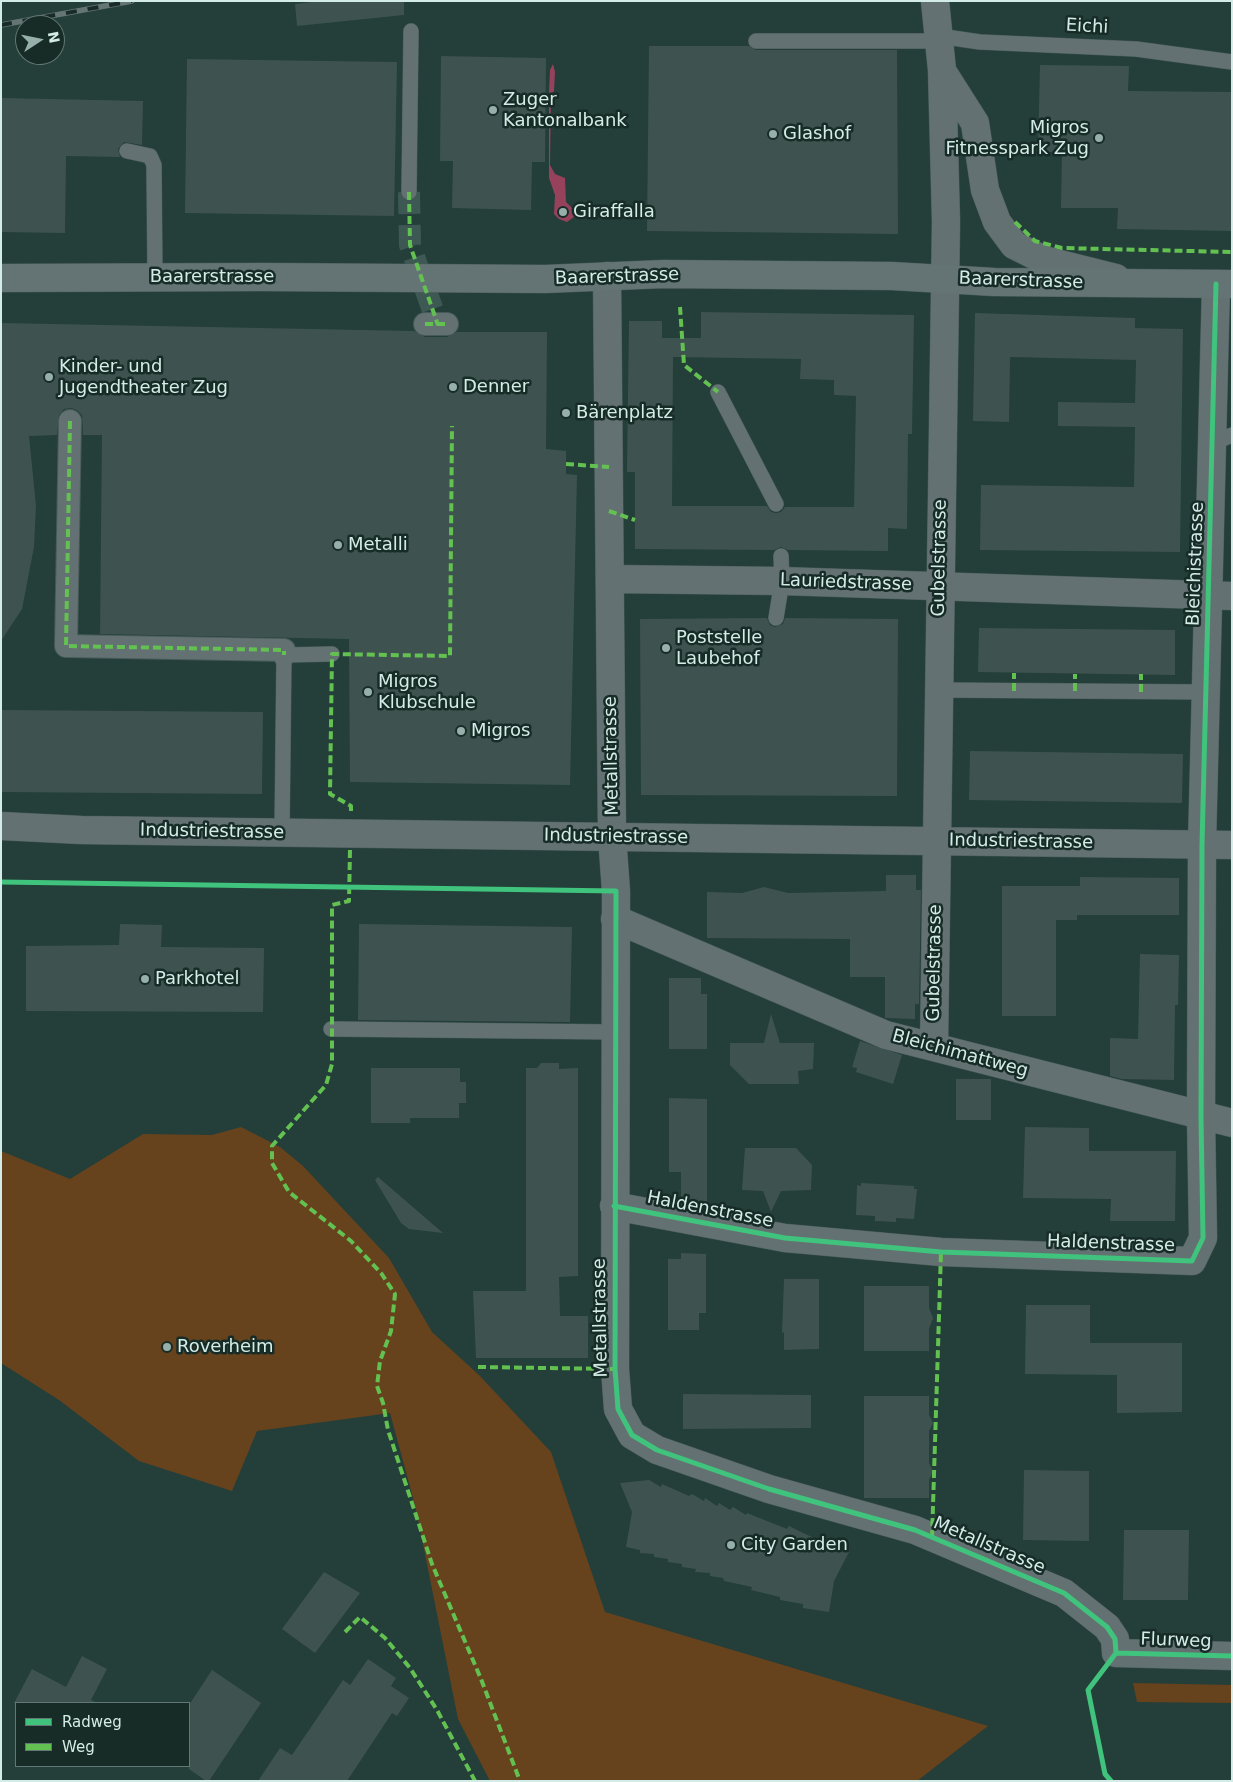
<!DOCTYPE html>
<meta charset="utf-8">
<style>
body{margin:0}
#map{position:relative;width:1233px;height:1782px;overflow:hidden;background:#243e3a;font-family:"DejaVu Sans",sans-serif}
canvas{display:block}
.frame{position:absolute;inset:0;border:2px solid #d4ece7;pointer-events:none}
.legend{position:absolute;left:15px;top:1702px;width:175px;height:65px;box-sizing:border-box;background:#172b27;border:1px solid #637874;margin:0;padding:6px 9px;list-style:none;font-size:15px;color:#d4ece7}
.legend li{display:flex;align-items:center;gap:10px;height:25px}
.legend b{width:25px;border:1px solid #637874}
.north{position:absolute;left:15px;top:15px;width:50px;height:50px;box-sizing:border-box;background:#172b27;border:1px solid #637874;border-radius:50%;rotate:79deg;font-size:14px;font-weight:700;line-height:20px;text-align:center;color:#d4ece7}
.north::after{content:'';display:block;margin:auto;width:18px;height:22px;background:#96afaa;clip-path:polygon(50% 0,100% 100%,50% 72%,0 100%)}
</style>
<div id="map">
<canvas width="1233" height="1782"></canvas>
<div class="frame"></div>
<ul class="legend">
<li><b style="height:6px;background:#40c37c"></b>Radweg</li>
<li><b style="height:6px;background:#63c152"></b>Weg</li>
</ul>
<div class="north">N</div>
</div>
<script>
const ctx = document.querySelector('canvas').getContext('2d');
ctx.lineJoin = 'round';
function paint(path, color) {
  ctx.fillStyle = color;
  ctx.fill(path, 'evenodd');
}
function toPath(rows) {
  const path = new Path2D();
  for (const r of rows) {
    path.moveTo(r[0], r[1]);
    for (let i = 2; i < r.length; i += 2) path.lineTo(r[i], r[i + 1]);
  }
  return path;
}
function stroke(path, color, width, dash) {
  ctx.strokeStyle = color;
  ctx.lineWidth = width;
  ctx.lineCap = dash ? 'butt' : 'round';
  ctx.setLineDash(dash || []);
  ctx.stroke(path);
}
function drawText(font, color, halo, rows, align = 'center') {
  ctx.font = font + ' "DejaVu Sans",sans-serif';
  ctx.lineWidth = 5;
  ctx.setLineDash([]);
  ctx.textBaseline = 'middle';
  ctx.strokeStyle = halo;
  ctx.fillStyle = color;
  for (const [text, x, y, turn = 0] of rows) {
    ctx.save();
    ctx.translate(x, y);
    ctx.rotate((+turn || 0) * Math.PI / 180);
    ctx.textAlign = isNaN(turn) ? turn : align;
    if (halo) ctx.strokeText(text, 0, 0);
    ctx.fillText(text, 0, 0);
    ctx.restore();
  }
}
const green = toPath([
 [241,1127,280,1147,303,1166,389,1258,432,1332,480,1376,551,1452,605,1612,988,1726,917,1781,490,1781,458,1719,416,1509,390,1413,257,1431,232,1491,139,1461,59,1400,1,1363,1,1151,70,1179,143,1134,212,1135],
 [1133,1683,1232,1685,1232,1703,1137,1702]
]);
const water = toPath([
 [553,64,555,72,554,91,551,94,550,165,555,174,565,178,566,202,578,214,567,222,559,219,554,214,555,195,549,178,549,93,550,70]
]);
const building = toPath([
 [320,1,404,1,404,15,297,26,295,4],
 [649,46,749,46,756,50,897,50,898,234,647,231],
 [441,56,546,58,545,162,532,162,531,210,452,208,453,161,440,161],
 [187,59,397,62,394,216,185,213],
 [1040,65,1129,66,1128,91,1232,92,1232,231,1117,229,1118,208,1061,208,1062,152,1038,152],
 [1,98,143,101,142,145,124,142,118,149,120,157,66,156,65,233,1,232],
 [701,312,914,315,912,434,908,434,907,529,888,528,888,551,788,550,781,547,774,550,635,549,635,472,627,472,629,321,662,321,662,338,701,338],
 [673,357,801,359,800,379,834,380,834,395,856,396,854,507,785,507,781,512,776,513,771,512,767,506,672,506],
 [975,313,1135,318,1135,328,1183,329,1180,552,980,550,981,485,1134,487,1135,427,1058,426,1058,402,1135,403,1136,360,1010,357,1009,422,973,421],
 [1,323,414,331,425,337,447,337,457,332,547,332,546,449,566,451,566,474,577,475,570,785,350,782,349,639,100,634,102,435,83,435,82,415,77,410,71,408,64,409,59,415,57,435,29,436,36,506,34,547,22,609,1,641],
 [767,618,770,625,775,627,783,624,785,618,898,619,897,796,641,795,640,619],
 [979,628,1175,630,1175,675,978,672],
 [1,710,263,712,262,794,1,792],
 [970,751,1183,754,1182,803,969,800],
 [886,875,916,875,916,890,921,890,919,1004,915,1004,915,1019,885,1018,885,977,850,977,850,939,707,938,707,892,742,893,764,887,788,893,886,891],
 [1080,877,1179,878,1179,915,1077,915,1077,920,1056,920,1056,1016,1002,1016,1002,886,1080,886],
 [120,924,162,925,161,947,264,948,263,1012,26,1011,26,946,119,945],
 [359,924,572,927,570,1022,358,1020],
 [1140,954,1179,955,1178,1005,1175,1005,1174,1080,1122,1079,1110,1076,1110,1038,1138,1039],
 [669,978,701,978,701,994,707,994,707,1049,669,1049],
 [771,1014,780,1043,814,1043,813,1069,798,1071,799,1084,749,1084,730,1065,730,1043,764,1043],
 [860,1041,902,1055,893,1084,856,1072,857,1068,852,1067],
 [541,1063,559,1063,559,1069,578,1068,578,1276,559,1277,560,1316,588,1316,588,1358,476,1358,473,1291,526,1291,526,1068,537,1068],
 [371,1068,460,1068,460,1082,466,1082,466,1103,459,1103,459,1118,410,1118,410,1123,371,1123],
 [956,1079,991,1079,991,1120,956,1120],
 [669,1098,707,1099,707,1202,681,1203,681,1172,669,1172],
 [1025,1127,1089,1128,1089,1151,1176,1151,1175,1221,1110,1221,1111,1199,1023,1198],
 [745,1148,796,1148,812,1165,811,1190,781,1191,771,1212,763,1191,742,1190],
 [378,1177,443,1233,409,1229,401,1223,375,1180],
 [861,1183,914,1186,914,1189,917,1189,914,1219,896,1218,896,1222,875,1221,875,1216,856,1215,857,1185,861,1186],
 [681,1253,706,1254,706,1313,699,1313,699,1330,668,1330,668,1259,681,1259],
 [784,1279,819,1279,819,1349,784,1350,784,1332,782,1333],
 [864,1286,929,1286,929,1308,933,1318,929,1329,929,1351,864,1351],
 [1026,1305,1090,1305,1090,1343,1182,1343,1182,1412,1117,1413,1117,1375,1025,1374],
 [683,1394,811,1395,811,1428,683,1429],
 [864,1396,929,1396,929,1415,933,1423,929,1431,929,1463,933,1471,929,1480,929,1498,864,1498],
 [1024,1470,1089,1471,1089,1541,1023,1540],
 [649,1480,661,1487,662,1484,689,1496,692,1494,704,1501,705,1498,717,1506,719,1503,730,1510,733,1507,746,1515,747,1513,787,1529,789,1526,824,1543,826,1540,849,1552,834,1581,829,1612,803,1608,803,1604,780,1600,780,1597,751,1590,752,1587,724,1581,723,1578,710,1576,710,1573,695,1572,696,1569,682,1567,682,1564,668,1562,668,1559,654,1557,654,1554,640,1553,640,1550,626,1547,632,1512,620,1483],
 [1124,1530,1189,1530,1188,1600,1123,1600],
 [324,1572,360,1593,315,1653,282,1629],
 [82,1656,107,1669,91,1700,97,1703,14,1703,32,1669,66,1687],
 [368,1659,396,1678,391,1686,409,1698,397,1716,392,1713,347,1781,258,1781,280,1748,292,1755,343,1680,350,1685],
 [212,1670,261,1703,209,1781,206,1781,189,1769,189,1705]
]);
const pedestrianTunnel = toPath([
 [409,192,410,245,438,325]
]);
const service = toPath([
 [939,36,980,42,1136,49,1232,62],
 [756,41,939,41],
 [127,151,150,156,154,165,155,277],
 [409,192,411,31],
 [718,392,776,504],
 [1213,443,1232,435],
 [776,618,782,581,781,556],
 [938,690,1206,692],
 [282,833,284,655,332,654],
 [331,1029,614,1032]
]);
const pedestrian = toPath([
 [425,324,447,324],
 [70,421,66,646,284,650,284,655]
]);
const minor = toPath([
 [607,276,612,836,616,891,615,1369,618,1409,632,1435,657,1450,769,1489,915,1530,1064,1593,1107,1627,1115,1639,1116,1653,1232,1656],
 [610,579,782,581,1232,596],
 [615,919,886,1035,1232,1123],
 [934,1047,937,841],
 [614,1206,785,1238,941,1252,1192,1261,1203,1238,1201,1117,1202,845,1216,284]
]);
const tertiary = toPath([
 [935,1,942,70,946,222,937,841],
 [942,71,975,123,985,190,997,222,1014,245,1044,260,1116,278],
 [1,826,81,830,1232,845]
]);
const secondary = toPath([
 [1,278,264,277,545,279,664,274,892,276,994,282,1232,284]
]);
const rail = toPath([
 [1,25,132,1]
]);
const quiet = toPath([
 [409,192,410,245,438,325],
 [1015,222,1035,241,1062,248,1232,252],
 [680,307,684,365,718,392],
 [425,324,447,324],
 [70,421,66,646,284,650,284,655],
 [566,464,609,467],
 [609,511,635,520],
 [1014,691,1014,673],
 [1075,691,1075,674],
 [1141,692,1141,674],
 [351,811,351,806,330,794,332,654,450,656,452,426],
 [350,850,349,901,332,905,332,1064,326,1085,272,1146,272,1163,289,1192,351,1241,381,1273,395,1294,391,1331,380,1361,377,1386,383,1403,388,1430,432,1564,481,1679,520,1781],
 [478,1367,615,1369],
 [932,1538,941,1252],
 [345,1632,360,1617,385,1638,410,1668,437,1710,475,1781]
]);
const cycleway = toPath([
 [1,882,616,891,615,1369,618,1409,632,1435,657,1450,769,1489,915,1530,1064,1593,1107,1627,1115,1639,1116,1653,1232,1656],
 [614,1206,785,1238,941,1252,1192,1261,1203,1238,1201,1117,1202,845,1216,284],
 [1111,1781,1105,1774,1088,1690,1116,1653]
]);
const markers = [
 [493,110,5,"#96afaa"],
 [773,134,5,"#96afaa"],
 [1099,138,5,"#96afaa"],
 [563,212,5,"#96afaa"],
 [49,377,5,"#96afaa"],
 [453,387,5,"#96afaa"],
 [566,413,5,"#96afaa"],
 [338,545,5,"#96afaa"],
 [666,648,5,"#96afaa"],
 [368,692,5,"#96afaa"],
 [461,731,5,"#96afaa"],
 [145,979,5,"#96afaa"],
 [167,1347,5,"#96afaa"],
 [731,1545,5,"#96afaa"]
];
const streetNames = [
 ["Eichi",1087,27,3],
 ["Baarerstrasse",212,277],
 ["Baarerstrasse",617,277,-2],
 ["Baarerstrasse",1021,281,2],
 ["Gubelstrasse",940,558,-89],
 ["Bleichistrasse",1196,564,-88],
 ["Lauriedstrasse",846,583,2],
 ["Metallstrasse",612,756,-91],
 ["Industriestrasse",212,832,1],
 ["Industriestrasse",616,837,1],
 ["Industriestrasse",1021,842,1],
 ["Gubelstrasse",935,963,-89],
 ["Bleichimattweg",960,1054,15],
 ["Haldenstrasse",710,1210,11],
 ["Haldenstrasse",1111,1244,2],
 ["Metallstrasse",601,1318,-91],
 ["Metallstrasse",989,1546,23],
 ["Flurweg",1176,1641,2]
];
const poiNames = [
 ["Zuger",503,100],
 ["Kantonalbank",503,121],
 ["Migros",1089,128,"right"],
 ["Fitnesspark Zug",1089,149,"right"],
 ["Glashof",783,134],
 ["Giraffalla",573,212],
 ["Kinder- und",59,367],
 ["Jugendtheater Zug",59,388],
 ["Denner",463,387],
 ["Bärenplatz",576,413],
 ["Metalli",348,545],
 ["Poststelle",676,638],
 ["Laubehof",676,659],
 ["Migros",378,682],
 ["Klubschule",378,703],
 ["Migros",471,731],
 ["Parkhotel",155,979],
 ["Roverheim",177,1347],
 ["City Garden",741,1545]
];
paint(green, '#66431d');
paint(water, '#96425d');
paint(building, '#3e534f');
stroke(pedestrianTunnel, '#3e5854', 22, [22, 11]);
stroke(service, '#465b58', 16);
stroke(pedestrian, '#465b58', 24);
stroke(minor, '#465b58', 29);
stroke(tertiary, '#465b58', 29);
stroke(secondary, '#465b58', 29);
stroke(service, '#647172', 15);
stroke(pedestrian, '#647172', 22);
stroke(minor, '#647172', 28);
stroke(tertiary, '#647172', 28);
stroke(secondary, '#647474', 28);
stroke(rail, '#657574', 5.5);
stroke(rail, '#172b27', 4, [11]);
stroke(quiet, '#63c152', 4, [8, 4]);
stroke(cycleway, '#40c37c', 5);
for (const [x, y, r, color] of markers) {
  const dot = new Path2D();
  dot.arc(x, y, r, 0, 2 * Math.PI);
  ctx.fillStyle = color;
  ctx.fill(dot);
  stroke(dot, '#172b27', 2);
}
drawText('18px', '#d4ece7', '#172b27', streetNames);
drawText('18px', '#d4ece7', '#172b27', poiNames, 'left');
</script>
